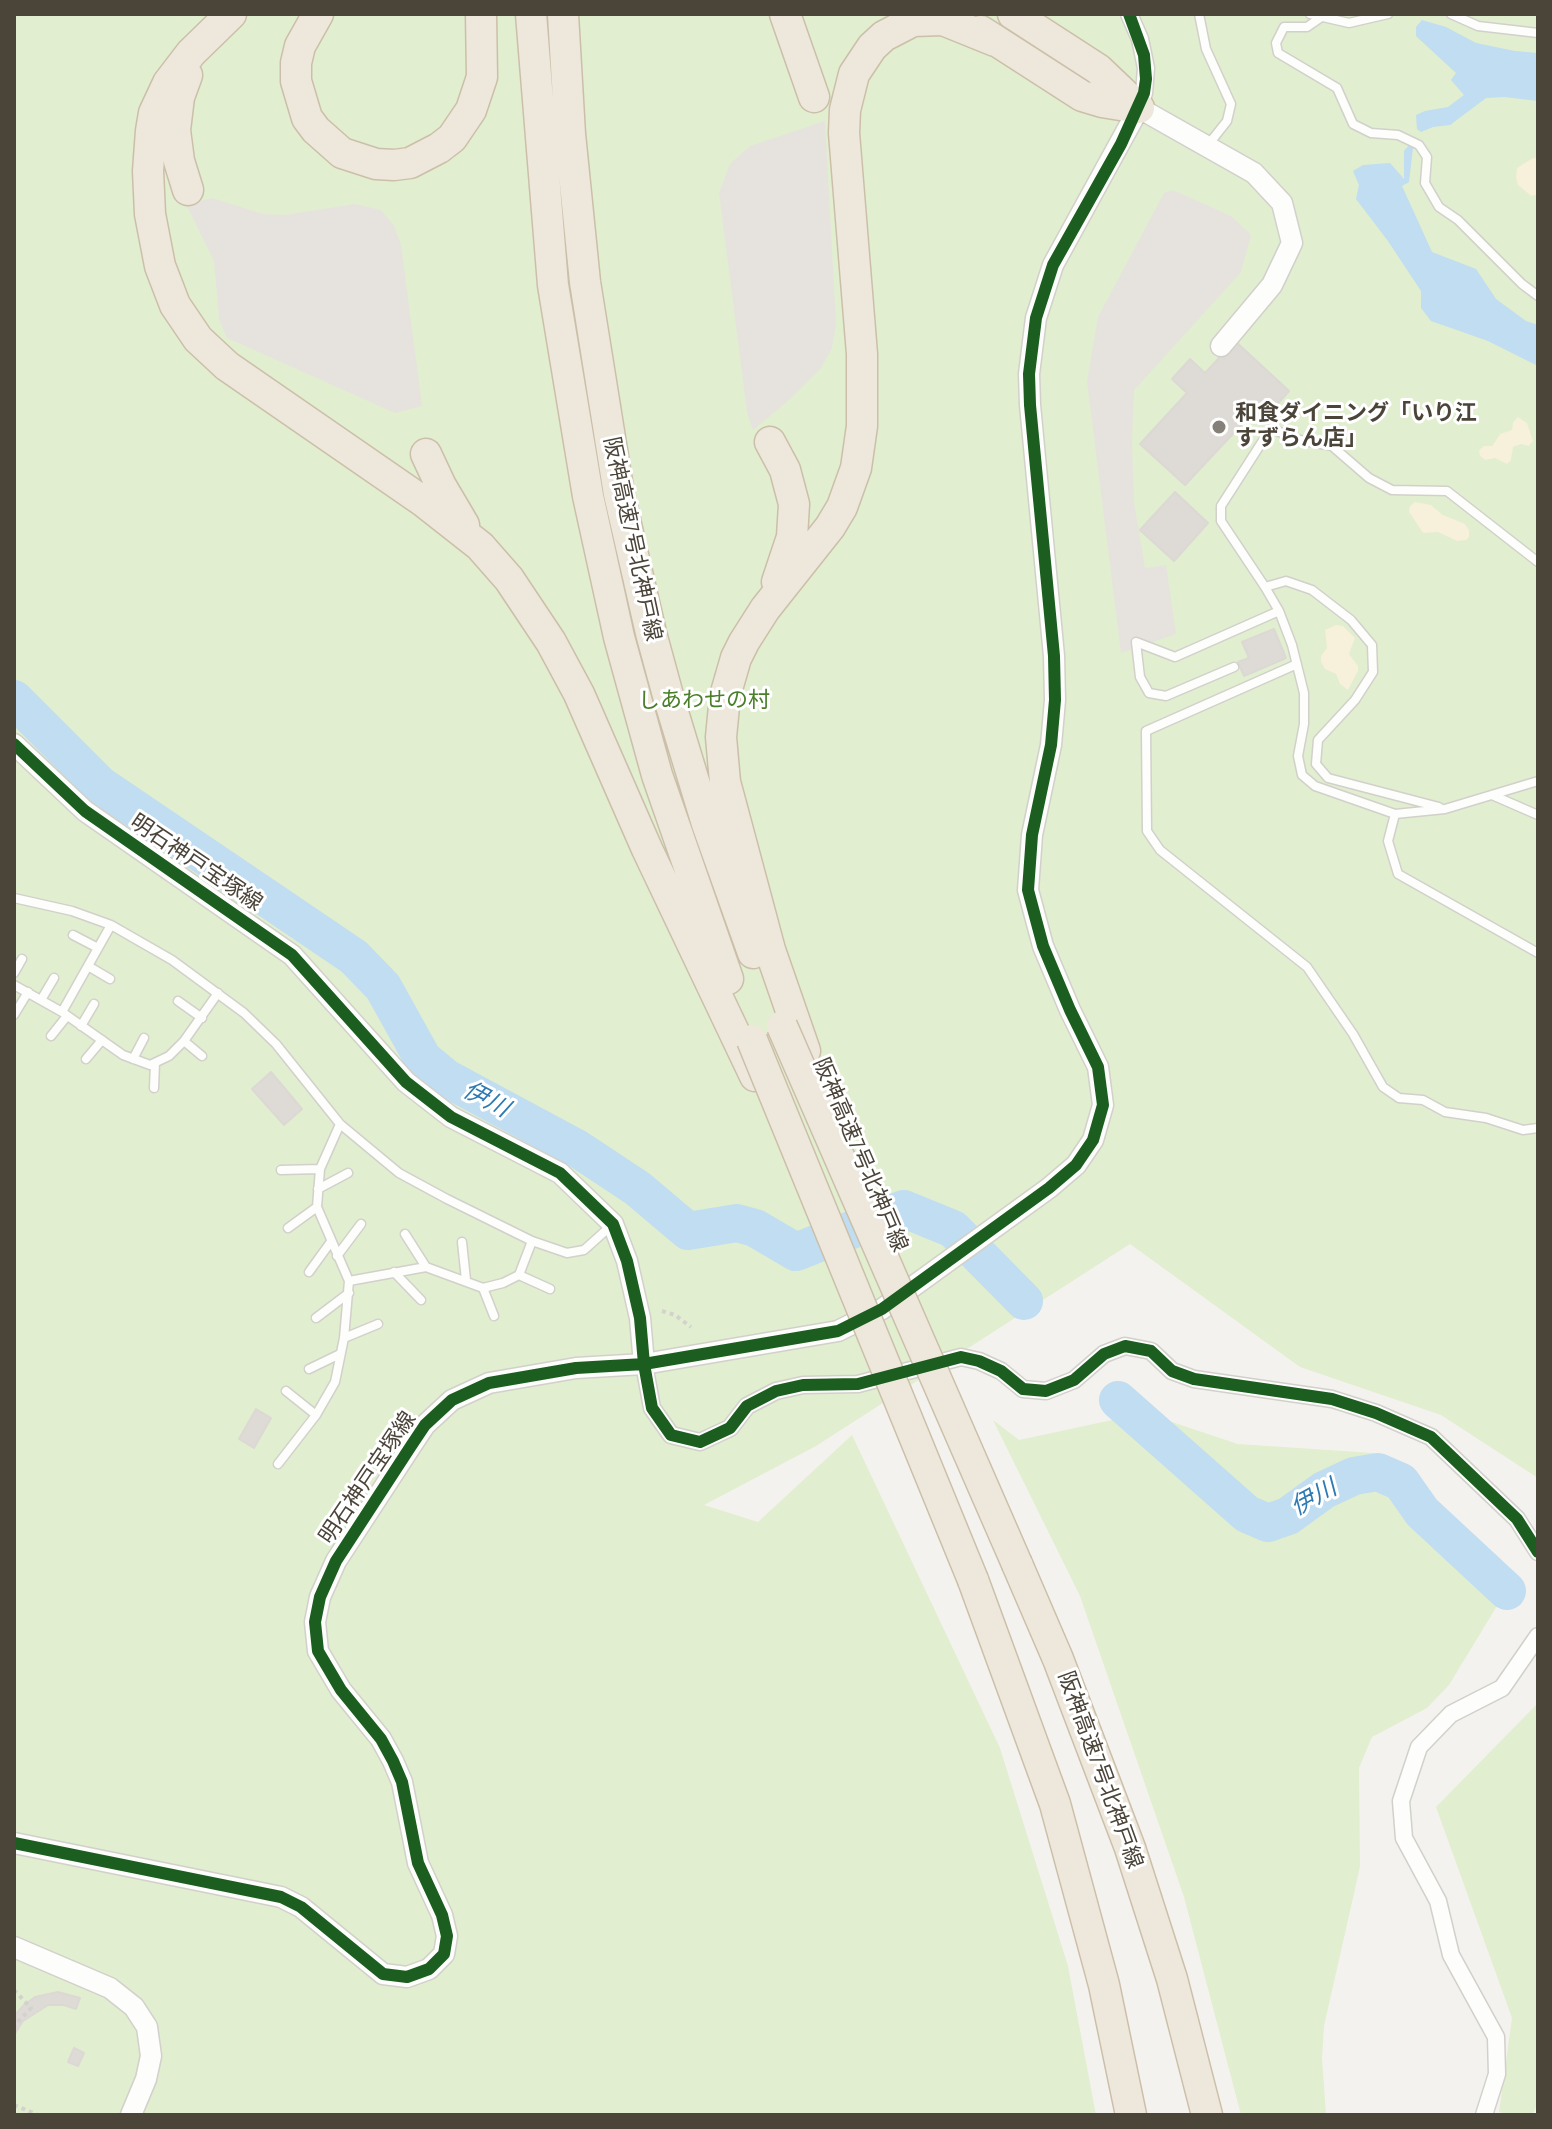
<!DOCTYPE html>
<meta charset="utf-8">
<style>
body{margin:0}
#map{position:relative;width:1552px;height:2129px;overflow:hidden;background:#f4f2ee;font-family:"PT Sans Narrow",sans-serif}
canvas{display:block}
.frame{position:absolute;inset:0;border:16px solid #4b4439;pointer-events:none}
</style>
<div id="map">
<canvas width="1552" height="2129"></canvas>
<div class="frame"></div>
</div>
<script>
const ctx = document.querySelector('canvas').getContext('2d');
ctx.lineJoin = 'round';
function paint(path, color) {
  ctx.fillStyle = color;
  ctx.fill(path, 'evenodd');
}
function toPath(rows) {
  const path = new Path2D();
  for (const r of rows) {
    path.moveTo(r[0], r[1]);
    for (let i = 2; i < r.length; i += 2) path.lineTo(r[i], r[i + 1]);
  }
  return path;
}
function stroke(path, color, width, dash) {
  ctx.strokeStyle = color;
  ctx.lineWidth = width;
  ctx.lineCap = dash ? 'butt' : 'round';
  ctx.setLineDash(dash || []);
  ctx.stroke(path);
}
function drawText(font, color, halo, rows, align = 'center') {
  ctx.font = font + ' "PT Sans Narrow","Noto Sans JP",sans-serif';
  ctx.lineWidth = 6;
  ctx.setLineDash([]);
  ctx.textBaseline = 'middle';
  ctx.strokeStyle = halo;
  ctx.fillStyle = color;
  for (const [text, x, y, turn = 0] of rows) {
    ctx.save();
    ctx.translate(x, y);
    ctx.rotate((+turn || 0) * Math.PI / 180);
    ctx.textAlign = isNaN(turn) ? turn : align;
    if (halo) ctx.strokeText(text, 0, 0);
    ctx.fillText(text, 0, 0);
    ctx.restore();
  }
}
const green = toPath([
 [14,14,1538,14,1538,1478,1441,1415,1300,1367,1130,1244,816,1446,704,1505,758,1522,852,1435,1000,1748,1068,1966,1096,2115,14,2115],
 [1145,1413,1238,1444,1373,1453,1452,1515,1503,1596,1449,1685,1427,1708,1372,1737,1359,1768,1360,1867,1324,2026,1322,2058,1326,2115,1241,2115,1184,1897,1080,1596,993,1420,1019,1440],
 [1538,1703,1538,2103,1532,2115,1509,2115,1499,2112,1512,2018,1436,1807]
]);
const sand = toPath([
 [1533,158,1538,158,1538,194,1531,196,1518,185,1516,178,1517,168],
 [1518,417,1527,423,1533,441,1529,446,1521,444,1513,447,1511,460,1507,464,1495,458,1485,460,1480,456,1479,450,1484,446,1492,446,1500,434,1512,430,1513,422],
 [1415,502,1431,505,1443,515,1465,524,1469,530,1469,537,1466,540,1457,541,1438,532,1423,533,1409,512,1410,506],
 [1336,625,1343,626,1355,638,1349,654,1358,666,1358,671,1348,690,1340,684,1336,674,1325,669,1321,662,1321,656,1327,648,1325,630]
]);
const parking = toPath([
 [825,121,836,323,832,348,821,368,790,399,753,430,747,412,719,193,730,164,750,146],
 [1173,190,1231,216,1251,235,1241,272,1134,390,1132,442,1134,503,1145,568,1166,565,1176,634,1121,653,1087,381,1098,317,1164,193],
 [212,198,263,214,284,215,355,204,381,210,394,226,401,245,422,406,395,413,227,338,219,319,214,261,186,204]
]);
const water = toPath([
 [1422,20,1446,27,1476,43,1515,51,1538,53,1538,101,1504,97,1486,98,1450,125,1433,127,1421,132,1417,129,1416,115,1425,111,1448,107,1464,95,1451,80,1456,73,1416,36,1416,27],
 [1410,144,1413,148,1409,182,1402,186,1432,252,1476,269,1496,299,1526,321,1538,325,1538,366,1488,341,1431,321,1421,308,1421,291,1388,241,1356,199,1359,185,1353,171,1363,165,1390,163,1404,179,1404,151]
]);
const river = toPath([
 [14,699,100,785,354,957,383,987,423,1059,446,1078,578,1149,637,1188,688,1231,737,1223,755,1228,796,1252,904,1209,953,1229,1024,1301],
 [1118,1400,1247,1514,1268,1523,1288,1516,1324,1490,1354,1476,1378,1472,1401,1482,1422,1512,1507,1591]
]);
const building = toPath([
 [1235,341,1289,391,1264,419,1255,410,1185,485,1140,444,1187,393,1172,379,1190,359,1205,373,1235,341],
 [1175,492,1208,523,1174,561,1140,530,1175,492],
 [1274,629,1286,658,1244,676,1238,662,1249,658,1242,642,1274,629],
 [271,1072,302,1109,284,1125,252,1089,271,1072],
 [256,1409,271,1418,254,1448,239,1439,256,1409],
 [58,1992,80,1998,76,2009,64,2005,48,2005,23,2021,14,2035,14,2016,24,2005,35,1997,58,1992],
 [74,2048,84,2053,78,2066,68,2062,74,2048]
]);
const path = toPath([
 [662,1311,675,1315,691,1327],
 [14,1990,31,2008,14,2026],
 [14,2105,38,2115]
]);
const service = toPath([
 [1199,14,1206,49,1231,104,1227,121,1208,145],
 [1310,14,1349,23,1388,14],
 [1451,14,1478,26,1538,33],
 [1320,18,1307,27,1284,27,1276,43,1278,53,1337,88,1353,124,1371,133,1398,135,1419,145,1427,157,1425,183,1439,207,1458,220,1522,284,1538,296],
 [1538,562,1447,491,1392,490,1369,478,1332,446,1294,439,1271,428,1221,506,1221,521,1265,587,1279,611,1292,645,1304,693,1304,724,1298,756,1302,775,1315,786,1395,814,1445,809,1538,781],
 [1265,587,1286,581,1312,590,1351,620,1372,645,1373,672,1355,700,1318,740,1316,764,1328,778,1439,807],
 [1297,664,1146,731,1147,831,1160,850,1307,967,1353,1034,1383,1087,1399,1098,1423,1100,1445,1112,1486,1118,1523,1130,1538,1128],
 [1234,667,1166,696,1149,693,1140,677,1136,642,1175,657,1279,611],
 [1492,795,1538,815],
 [1395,814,1388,841,1398,874,1538,953],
 [14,898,72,911,111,925,172,960,244,1013,276,1044,340,1124,399,1173,447,1199,532,1241,567,1253,584,1250,613,1224],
 [73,935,98,948],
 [88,966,110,979],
 [14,973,22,959],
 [14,985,62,1012,123,1055,150,1065,169,1056,184,1041,218,993],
 [41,1000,54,978],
 [178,1001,202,1018],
 [62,1012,111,925],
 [14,1015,28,992],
 [81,1026,94,1004],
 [51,1036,67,1016],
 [184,1041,202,1056],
 [86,1059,102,1040],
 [133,1059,144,1038],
 [154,1088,155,1063],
 [281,1170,320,1169],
 [318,1189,348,1173],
 [288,1228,317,1207],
 [405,1234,426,1267],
 [462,1242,466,1280],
 [337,1256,361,1224],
 [309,1272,330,1243],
 [394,1272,421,1300],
 [519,1275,550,1289],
 [349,1281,426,1267,483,1288,503,1283,519,1275,532,1241],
 [483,1288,494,1316],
 [316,1318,349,1293],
 [344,1338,378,1324],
 [309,1369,340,1354],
 [286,1391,316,1415],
 [278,1464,316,1415,335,1382,344,1338,349,1281,317,1207,320,1169,340,1124]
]);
const minor = toPath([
 [1129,14,1140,39,1146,68,1144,93,1139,108],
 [644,1364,652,1408,671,1435,700,1442,730,1428,747,1406,776,1391,803,1385,858,1384,961,1357,979,1361,1001,1371,1023,1389,1046,1391,1074,1380,1104,1354,1125,1346,1151,1351,1172,1371,1194,1379,1332,1399,1376,1413,1431,1437,1517,1519,1538,1552],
 [1484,2115,1497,2074,1496,2037,1451,1955,1438,1901,1404,1838,1401,1801,1419,1747,1451,1714,1502,1688,1538,1636]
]);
const tertiary = toPath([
 [14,744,85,811,292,955,406,1082,451,1117,560,1173,613,1224,627,1261,640,1318,644,1364,576,1368,489,1383,452,1400,425,1425,411,1446,336,1561,320,1597,315,1622,318,1651,341,1690,381,1739,393,1761,402,1782,418,1863,442,1915,447,1936,444,1954,429,1969,407,1977,383,1974,301,1907,281,1897,14,1843],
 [644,1364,838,1331,882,1309,1049,1188,1076,1165,1093,1140,1103,1105,1098,1067,1070,1010,1043,946,1028,890,1032,835,1051,745,1055,700,1054,656,1030,405,1029,374,1036,318,1053,265,1139,108,1254,173,1282,203,1292,243,1272,285,1221,346],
 [14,1947,110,1988,134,2007,147,2027,151,2056,146,2079,131,2115]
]);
const motorway = toPath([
 [231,14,191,53,168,83,154,113,151,131,148,171,150,214,160,266,175,305,198,339,227,366,424,502,480,546,509,579,551,642,579,694,647,849,755,1076],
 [318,14,300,46,296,63,296,81,307,118,316,130,342,153,376,164,394,165,410,163,439,148,452,138,471,110,482,77,481,14],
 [531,14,553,285,588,496,619,637,657,775,728,979],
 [563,14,570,134,585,282,619,494,651,633,669,699,707,824,753,953],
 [785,14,814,97],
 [1013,14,1098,69,1139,108],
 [981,31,1082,96,1102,102,1139,108],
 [187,75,179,97,175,130,179,161,188,190],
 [770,442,785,470,794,504,792,537,777,582],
 [426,454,441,486,464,525],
 [805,1051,770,950,725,782,721,737,725,696,736,658,744,642,765,609,830,527,842,507,856,468,862,426,862,354,844,133,845,110,854,74,872,47,884,36,913,21,943,20,995,41],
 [1017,1564,1058,1659,1130,1848,1172,1979,1207,2115],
 [973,1580,1055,1804,1104,1985,1131,2115]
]);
const motorwayBridge = toPath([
 [782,1026,1017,1564],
 [752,1040,973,1580]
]);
const cycleway = toPath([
 [1129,14,1144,55,1146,79,1144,93,1121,144,1053,265,1036,318,1029,374,1030,405,1054,656,1055,700,1051,745,1032,835,1028,890,1043,946,1070,1010,1098,1067,1103,1105,1093,1140,1076,1165,1049,1188,882,1309,838,1331,644,1364,652,1408,671,1435,700,1442,730,1428,747,1406,776,1391,803,1385,858,1384,961,1357,979,1361,1001,1371,1023,1389,1046,1391,1074,1380,1104,1354,1125,1346,1151,1351,1172,1371,1194,1379,1332,1399,1376,1413,1431,1437,1517,1519,1538,1552],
 [14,744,85,811,292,955,406,1082,451,1117,560,1173,613,1224,627,1261,640,1318,644,1364,576,1368,489,1383,452,1400,425,1425,411,1446,336,1561,320,1597,315,1622,318,1651,341,1690,381,1739,393,1761,402,1782,418,1863,442,1915,447,1936,444,1954,429,1969,407,1977,383,1974,301,1907,281,1897,14,1843]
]);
const markers = [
 [1219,427,8,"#868178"]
];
const poiNames = [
 ["和食ダイニング「いり江",1235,414],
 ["すずらん店」",1235,439]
];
const streetNames = [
 ["阪神高速7号北神戸線",632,539,78],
 ["明石神戸宝塚線",196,863,34],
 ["阪神高速7号北神戸線",860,1155,67],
 ["明石神戸宝塚線",368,1478,-56],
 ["阪神高速7号北神戸線",1100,1770,70]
];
const parkNames = [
 ["しあわせの村",704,701]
];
const waterNames = [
 ["伊川",486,1100,28],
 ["伊川",1314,1498,-29]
];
paint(green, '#e1eecf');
paint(sand, '#f7f0da');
paint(parking, '#e6e3df');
paint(water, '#c0ddf1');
stroke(river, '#c0ddf1', 38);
paint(building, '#dedbd6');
stroke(building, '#dcd9d4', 2);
stroke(service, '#d2d0cb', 11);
stroke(minor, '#d2d0cb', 19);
stroke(tertiary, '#d2d0cb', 23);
stroke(motorway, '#ccbfa9', 33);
stroke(path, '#d3d2cc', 4, [4, 4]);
stroke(service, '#fdfdfc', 8);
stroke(minor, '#fdfdfc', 16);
stroke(tertiary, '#fdfdfc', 20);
stroke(motorway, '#ede8db', 30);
stroke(motorwayBridge, '#ccbfa9', 33, []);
stroke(motorwayBridge, '#ede8db', 30);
stroke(cycleway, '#1b5e20', 12);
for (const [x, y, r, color] of markers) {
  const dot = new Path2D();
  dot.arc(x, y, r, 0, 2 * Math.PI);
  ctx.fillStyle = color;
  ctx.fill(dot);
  stroke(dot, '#fff', 3);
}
drawText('bold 22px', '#4b4439', '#fff', poiNames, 'left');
drawText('22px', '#4b4439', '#fff', streetNames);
drawText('22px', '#4a7f2a', '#fff', parkNames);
drawText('italic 24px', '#2e7ab2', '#fff', waterNames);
</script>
